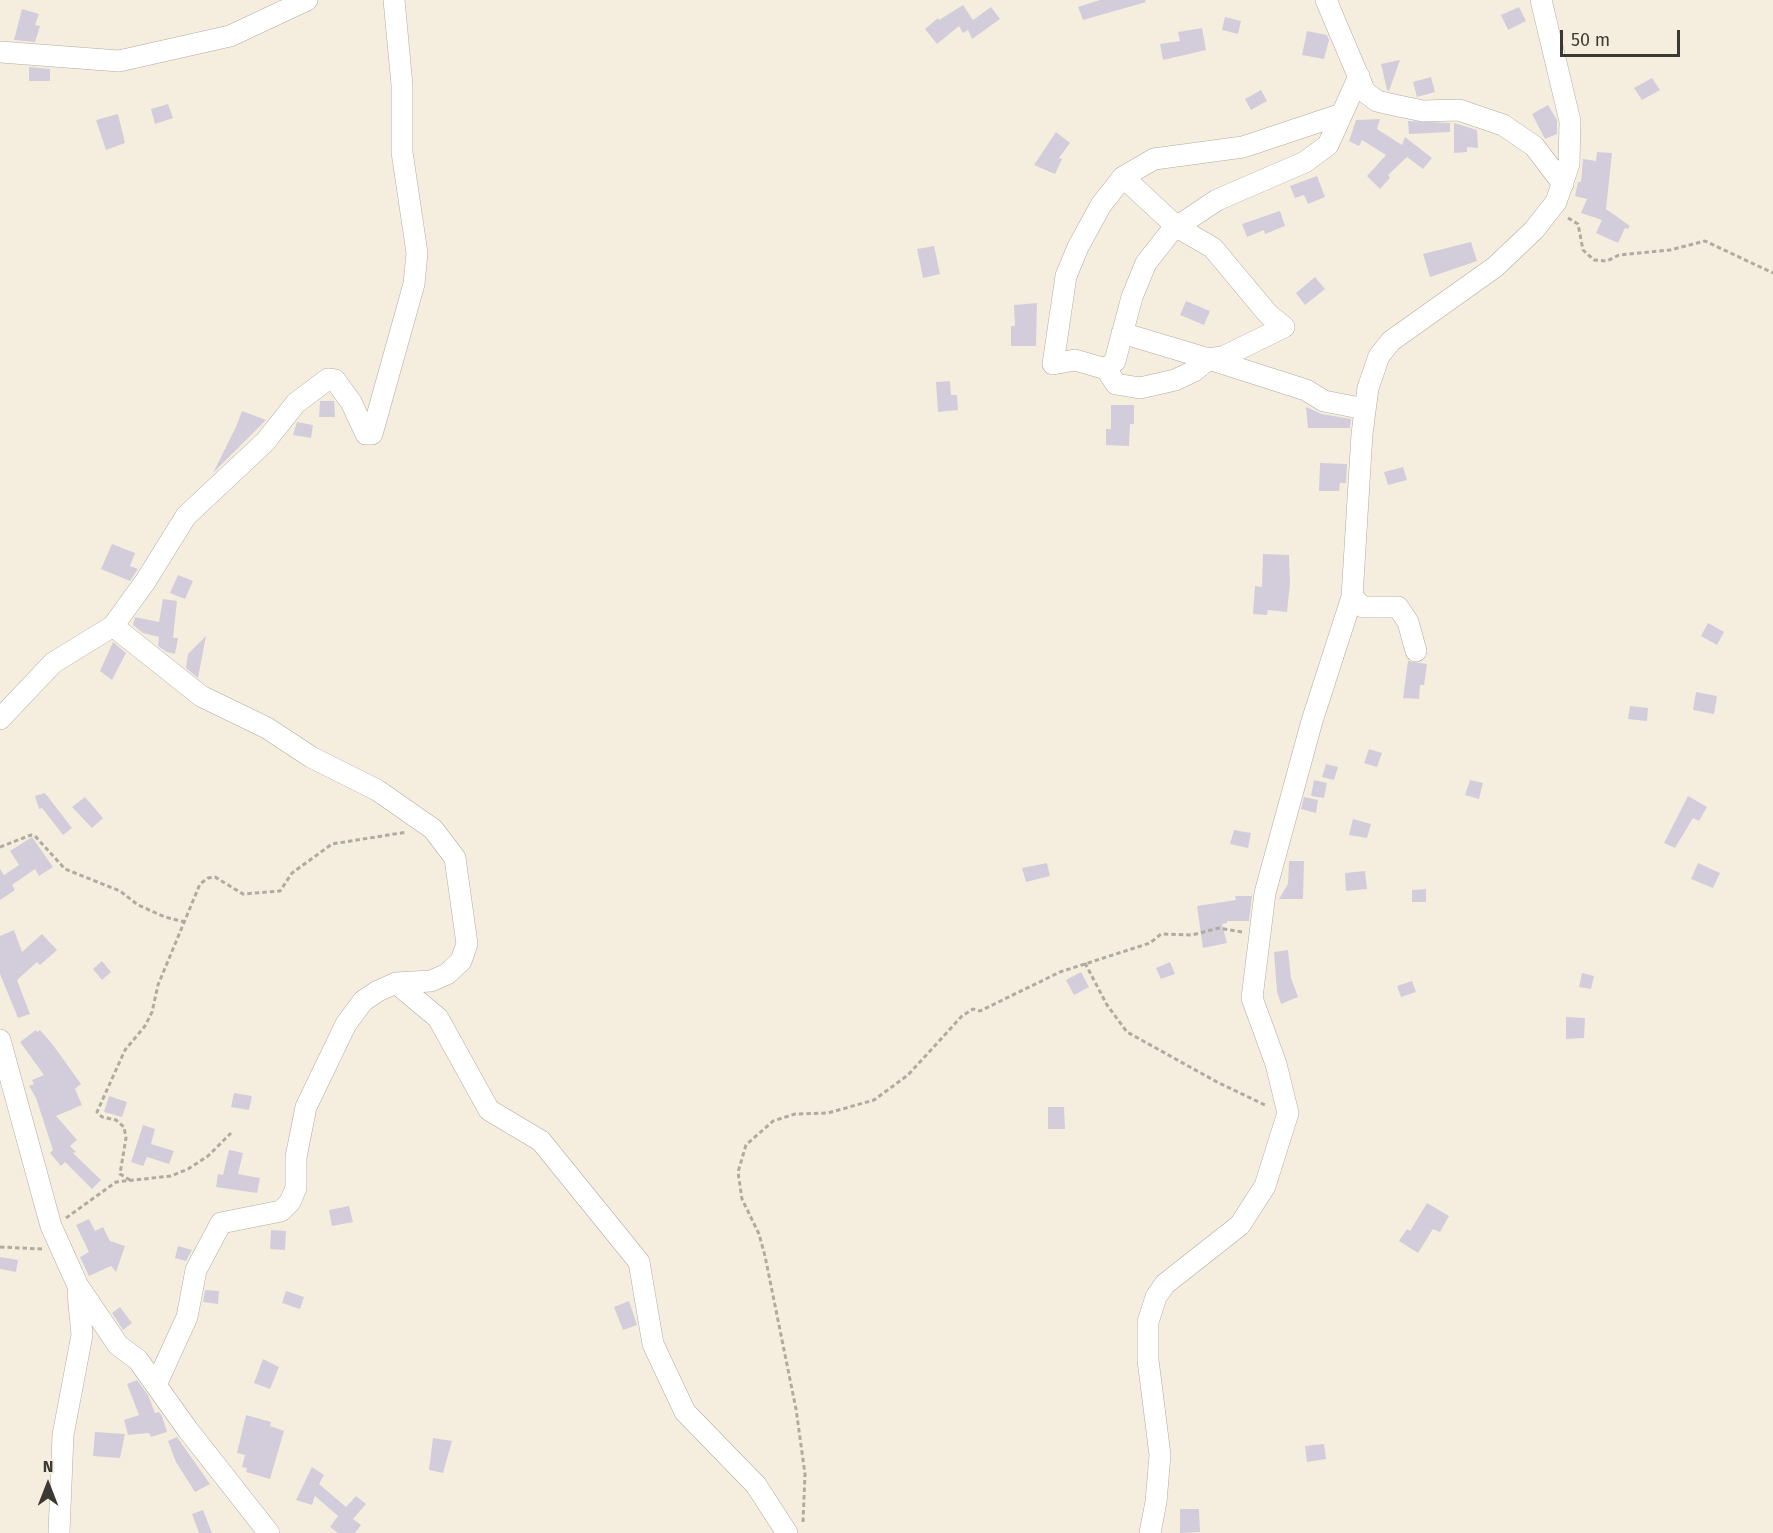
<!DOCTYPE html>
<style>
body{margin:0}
#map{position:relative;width:1773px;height:1533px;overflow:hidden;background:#f5eedf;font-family:"Fira Sans",sans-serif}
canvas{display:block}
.north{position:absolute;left:18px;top:1455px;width:60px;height:60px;-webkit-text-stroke:4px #f5eedf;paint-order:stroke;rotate:0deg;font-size:16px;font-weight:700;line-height:24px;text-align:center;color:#3b3933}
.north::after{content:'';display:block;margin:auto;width:21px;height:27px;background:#3b3933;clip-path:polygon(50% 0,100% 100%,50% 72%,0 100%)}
.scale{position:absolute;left:1560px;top:30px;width:120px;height:27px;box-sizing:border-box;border:3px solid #3b3933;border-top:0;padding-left:8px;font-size:18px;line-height:21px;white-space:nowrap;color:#3b3933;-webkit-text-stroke:4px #f5eedf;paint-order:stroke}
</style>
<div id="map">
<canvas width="1773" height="1533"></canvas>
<div class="north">N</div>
<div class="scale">50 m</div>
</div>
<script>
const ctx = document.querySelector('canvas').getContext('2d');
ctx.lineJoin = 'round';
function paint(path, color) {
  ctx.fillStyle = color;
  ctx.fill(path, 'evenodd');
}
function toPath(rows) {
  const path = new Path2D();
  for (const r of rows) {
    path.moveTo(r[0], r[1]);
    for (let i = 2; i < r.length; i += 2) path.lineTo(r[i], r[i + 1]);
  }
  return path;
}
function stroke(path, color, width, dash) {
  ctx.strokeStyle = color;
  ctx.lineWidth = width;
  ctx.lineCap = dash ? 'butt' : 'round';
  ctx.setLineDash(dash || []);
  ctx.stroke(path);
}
const building = toPath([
 [1100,0,1145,0,1146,2,1083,20,1078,7],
 [963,5,973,20,991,7,1000,19,972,39,968,30,963,33,959,26,937,44,925,29,938,18,939,20],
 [1519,7,1526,21,1508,30,1501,15],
 [22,9,39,14,35,25,40,26,35,42,14,40],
 [1225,17,1241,21,1238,34,1222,30],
 [1202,28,1206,50,1163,60,1160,44,1180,41,1178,32],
 [1307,31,1327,35,1329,40,1324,59,1302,55],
 [1400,60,1389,91,1387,90,1381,64],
 [29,67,50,69,50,81,29,81],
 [1431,77,1435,92,1417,97,1413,82],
 [1652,78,1660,90,1642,100,1634,88],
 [1261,90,1267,101,1251,110,1245,99],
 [168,104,173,118,155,124,151,109],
 [1548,105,1557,120,1557,134,1545,139,1532,114],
 [118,114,125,143,106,150,96,120],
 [1380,119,1377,129,1402,145,1405,137,1432,158,1423,169,1407,157,1388,175,1390,178,1380,189,1367,176,1386,155,1362,140,1359,146,1349,141,1356,120],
 [1408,121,1450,123,1450,132,1409,134],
 [1454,123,1477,130,1478,148,1467,147,1467,152,1454,153],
 [1056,132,1070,143,1059,158,1062,159,1055,174,1034,165],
 [1597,152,1612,153,1606,209,1630,226,1628,229,1625,228,1618,243,1596,233,1602,220,1581,213,1587,199,1575,196,1578,182,1581,182,1583,159,1596,161],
 [1317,176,1325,197,1308,204,1304,195,1295,198,1290,186],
 [1280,211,1285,226,1265,234,1264,230,1247,237,1242,224],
 [1471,242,1477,261,1430,277,1423,254],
 [934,246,940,274,923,278,917,249],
 [1315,277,1325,289,1305,305,1296,293],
 [1186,301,1210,311,1204,325,1180,315],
 [1037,303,1036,346,1011,346,1011,326,1015,326,1014,305],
 [950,381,951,395,957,395,958,410,938,412,936,382],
 [320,401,334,401,335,417,319,417],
 [1111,405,1134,405,1134,424,1130,424,1129,446,1106,445,1106,429,1111,429],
 [1306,407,1322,414,1351,419,1350,428,1308,428],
 [242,411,266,420,213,473,236,427],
 [297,422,313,425,311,438,293,435],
 [1320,463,1347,464,1346,483,1340,483,1339,491,1319,491],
 [1403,467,1407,480,1388,485,1384,472],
 [112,544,135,553,130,566,138,569,130,581,101,569],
 [1263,554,1289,555,1290,584,1287,612,1268,610,1267,615,1253,614,1255,586,1262,587],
 [178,575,193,581,185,599,170,593],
 [163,599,177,601,173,638,178,638,175,654,167,652,158,646,159,637,143,633,133,625,135,617,159,622],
 [1708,623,1724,632,1717,645,1701,636],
 [206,636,198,678,186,668,188,654],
 [113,642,126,653,112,680,100,671],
 [1408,661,1427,664,1424,685,1420,685,1419,699,1403,698],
 [1696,692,1717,696,1714,714,1693,710],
 [1630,706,1648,708,1647,721,1628,719],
 [1369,749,1382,753,1377,767,1364,763],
 [1326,764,1338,767,1334,780,1322,777],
 [1314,780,1327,783,1324,798,1311,796],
 [1470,780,1483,783,1479,799,1465,795],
 [45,793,72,828,63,835,42,808,39,809,35,796],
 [1688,796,1707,807,1699,821,1693,818,1675,848,1664,843],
 [85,797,103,818,92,828,72,807],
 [1304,797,1318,800,1316,813,1301,809],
 [1353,819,1371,824,1367,838,1349,835],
 [1234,830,1251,833,1248,848,1230,844],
 [32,837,53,867,39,876,35,869,12,885,15,890,0,900,0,869,4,875,19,865,10,851],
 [1289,861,1304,861,1303,899,1279,899,1288,884],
 [1047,863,1050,876,1026,882,1022,868],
 [1698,863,1720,873,1713,888,1691,879],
 [1365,871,1367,889,1346,891,1345,873],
 [1426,889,1426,902,1412,902,1412,890],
 [1235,896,1252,896,1249,921,1227,921,1227,923,1222,924,1227,943,1203,948,1197,906,1236,900],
 [14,930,22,952,42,934,57,950,40,965,37,962,17,980,30,1014,18,1018,0,974,0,936],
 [1288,950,1291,978,1298,997,1281,1004,1277,992,1274,952],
 [102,961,111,972,102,980,93,969],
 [1170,962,1175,974,1161,979,1156,968],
 [1081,972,1089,987,1074,995,1066,980],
 [1582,973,1594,976,1591,989,1579,987],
 [1412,981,1416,992,1401,997,1397,986],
 [1566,1017,1585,1018,1584,1038,1566,1039],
 [36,1030,37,1032,40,1030,53,1045,81,1084,75,1089,82,1105,56,1116,77,1140,70,1146,76,1152,73,1153,101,1180,92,1189,65,1162,61,1166,50,1153,53,1150,36,1098,29,1086,34,1084,32,1080,44,1075,20,1042],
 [234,1093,252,1096,249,1110,231,1107],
 [109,1096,127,1102,122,1117,104,1112],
 [1048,1107,1064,1107,1065,1129,1048,1129],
 [143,1125,155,1129,151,1144,174,1151,169,1164,147,1157,143,1166,131,1162],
 [229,1150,243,1153,238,1174,260,1178,257,1193,216,1187,218,1174,223,1175],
 [1427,1203,1449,1216,1440,1232,1433,1229,1418,1253,1399,1241,1407,1229,1410,1231],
 [349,1206,353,1222,332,1226,329,1210],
 [89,1219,95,1231,103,1227,110,1241,125,1246,116,1272,111,1266,89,1276,80,1257,89,1252,76,1225],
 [271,1230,286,1231,285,1250,270,1249],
 [178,1246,192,1250,186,1261,175,1258],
 [0,1257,18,1260,16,1272,0,1269],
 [205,1290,219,1291,218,1304,203,1302],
 [286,1291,304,1297,300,1309,282,1303],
 [629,1301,637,1325,623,1330,614,1307],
 [120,1307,132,1323,123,1330,112,1313],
 [263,1359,279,1367,270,1389,254,1383],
 [137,1380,148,1395,155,1413,159,1412,162,1416,167,1432,151,1437,149,1433,128,1435,124,1420,139,1415,127,1384],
 [246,1415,271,1422,270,1426,284,1431,270,1479,246,1472,247,1468,242,1467,245,1455,237,1453],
 [95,1432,125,1434,120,1458,93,1456],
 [177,1437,210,1484,195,1492,176,1462,168,1441],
 [433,1438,452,1441,443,1473,429,1470],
 [1324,1444,1326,1459,1307,1462,1305,1446],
 [312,1467,324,1475,319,1484,346,1507,356,1496,366,1504,353,1519,361,1525,355,1533,338,1533,330,1527,338,1516,315,1496,312,1505,296,1500],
 [1180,1509,1199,1509,1200,1532,1180,1533],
 [203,1510,212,1533,199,1533,192,1514]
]);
const path = toPath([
 [1568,218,1578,224,1583,250,1594,260,1607,261,1619,255,1670,250,1705,241,1773,273],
 [0,847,31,835,35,836,65,869,120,891,138,905,165,917,185,922],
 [1085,963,1107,1005,1127,1032,1217,1082,1267,1106],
 [130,1180,120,1174,126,1138,124,1127,116,1120,102,1117,97,1112,125,1050,145,1026,152,1012,158,985,200,884,208,878,215,877,243,894,280,891,292,873,332,844,407,832],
 [66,1218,116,1182,171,1176,188,1169,208,1156,231,1133],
 [0,1247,42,1249],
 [803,1522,805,1474,796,1409,765,1256,759,1234,742,1199,738,1172,746,1145,773,1121,795,1114,828,1113,874,1100,908,1075,962,1016,973,1009,980,1011,1060,972,1150,943,1161,934,1192,935,1219,928,1242,932]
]);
const minor = toPath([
 [1326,0,1365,92,1377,101,1394,105,1423,111,1459,110,1503,125,1534,146,1563,184],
 [0,52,119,61,230,36,307,0],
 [1342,114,1243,147,1154,159,1123,177,1101,205,1078,247,1066,276,1053,364,1075,360,1106,369,1115,361,1132,297,1146,263,1172,230,1217,200,1305,162,1328,145,1342,114,1359,76],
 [1122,333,1209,359,1225,356,1284,327,1268,314,1213,248,1177,227,1123,177],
 [1106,369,1116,384,1140,388,1175,380,1194,371,1209,359,1306,390,1324,401,1365,409],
 [1352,597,1363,607,1398,607,1408,622,1416,651],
 [113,626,201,696,267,728,311,757,377,790,433,829,455,858,467,944,461,961,447,974,431,981,396,983,378,991,363,1001,346,1024,306,1107,296,1157,296,1188,290,1202,281,1211,221,1223,196,1270,187,1317,156,1385],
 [0,719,53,663,113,626,145,582,186,516,265,442,296,403,328,379,335,380,351,402,366,434,372,434,414,284,417,253,402,152,402,85,394,0],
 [396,983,438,1018,489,1110,541,1141,639,1262,653,1344,685,1412,756,1485,787,1533],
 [0,1040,51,1226,78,1286,118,1345,138,1360,188,1430,269,1533],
 [59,1533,63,1435,82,1335,78,1293],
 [1150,1533,1156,1502,1160,1455,1148,1360,1148,1322,1156,1297,1165,1284,1240,1225,1265,1186,1288,1113,1276,1064,1252,998,1265,893,1312,721,1352,597,1362,434,1368,388,1379,356,1391,341,1495,267,1534,230,1556,202,1569,164,1570,121,1541,0]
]);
paint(building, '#d3cddb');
stroke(minor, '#b2ab9e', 22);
stroke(path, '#b0aba0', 3, [4.5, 3]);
stroke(minor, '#fff', 21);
</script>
